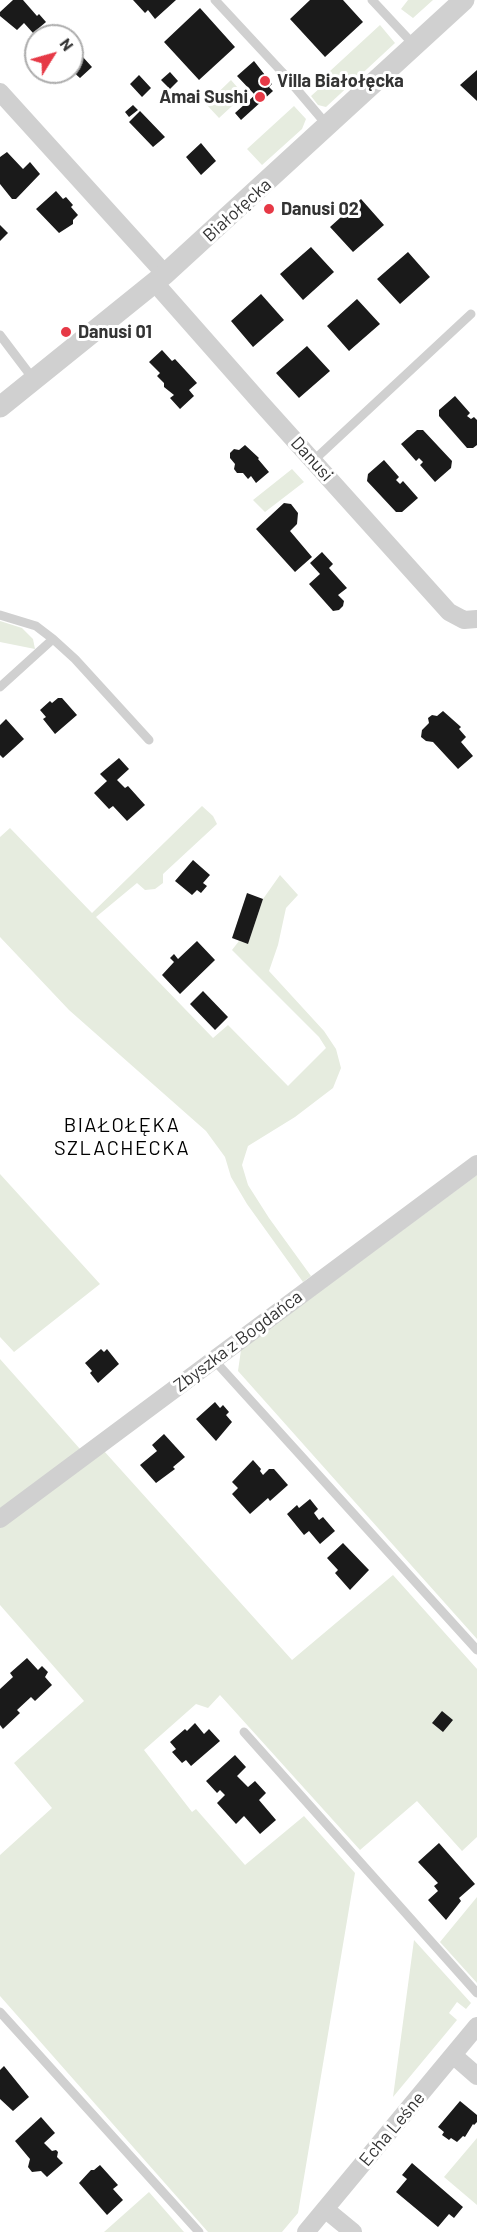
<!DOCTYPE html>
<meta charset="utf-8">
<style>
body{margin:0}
#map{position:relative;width:477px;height:2232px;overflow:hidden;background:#fff;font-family:Barlow,sans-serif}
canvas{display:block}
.north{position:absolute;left:24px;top:24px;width:60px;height:60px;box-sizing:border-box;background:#fff;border:2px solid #adadad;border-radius:50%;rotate:53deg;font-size:16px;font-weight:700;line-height:24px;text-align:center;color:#333}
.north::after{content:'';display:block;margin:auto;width:21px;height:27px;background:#e63946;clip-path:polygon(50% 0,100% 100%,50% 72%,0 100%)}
</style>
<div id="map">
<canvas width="477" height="2232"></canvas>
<div class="north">N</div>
</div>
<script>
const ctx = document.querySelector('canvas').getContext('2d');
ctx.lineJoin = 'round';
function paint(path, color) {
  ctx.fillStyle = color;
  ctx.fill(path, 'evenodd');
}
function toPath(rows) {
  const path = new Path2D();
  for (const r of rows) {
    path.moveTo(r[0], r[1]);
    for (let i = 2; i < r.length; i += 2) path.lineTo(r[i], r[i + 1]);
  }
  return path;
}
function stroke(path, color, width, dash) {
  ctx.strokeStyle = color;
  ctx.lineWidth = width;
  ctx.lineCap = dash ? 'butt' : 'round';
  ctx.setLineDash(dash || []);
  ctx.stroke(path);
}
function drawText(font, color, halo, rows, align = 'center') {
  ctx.font = font + ' Barlow,sans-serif';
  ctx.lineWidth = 6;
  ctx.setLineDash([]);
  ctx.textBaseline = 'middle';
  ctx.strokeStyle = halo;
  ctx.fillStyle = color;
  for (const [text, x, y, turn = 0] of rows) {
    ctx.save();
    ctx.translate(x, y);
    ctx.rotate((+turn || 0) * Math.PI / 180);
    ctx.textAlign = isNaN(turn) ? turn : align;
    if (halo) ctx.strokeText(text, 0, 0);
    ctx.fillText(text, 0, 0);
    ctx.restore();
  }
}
const green = toPath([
 [408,0,433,0,413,18,401,9],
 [380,25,395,43,326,107,318,105,311,96,321,87,317,83],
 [231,80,244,95,219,118,206,104],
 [294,106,306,119,302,129,262,165,247,149],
 [292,469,304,482,265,512,253,500],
 [0,621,22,628,33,639,35,649,0,642],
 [202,806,213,816,217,824,163,874,163,883,155,889,145,890,137,883,96,917,213,1038,228,1025,288,1086,326,1048,319,1037,232,950,239,941,248,943,263,899,280,875,298,895,286,908,278,945,269,971,324,1031,336,1049,341,1068,333,1088,295,1117,248,1146,242,1165,248,1185,269,1218,311,1276,303,1282,247,1204,231,1177,225,1157,206,1131,69,1010,0,937,0,837,10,828,92,913],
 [0,1174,100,1284,14,1352,0,1337],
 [477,1175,477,1639,238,1371,241,1350],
 [0,1359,80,1449,0,1510],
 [104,1451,292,1660,393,1575,477,1669,477,1837,462,1851,417,1801,360,1850,220,1695,208,1708,196,1704,144,1750,192,1812,196,1809,245,1865,304,1816,355,1873,298,2213,282,2232,208,2232,0,1996,0,1855,52,1808,14,1763,84,1701,0,1605,0,1526],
 [477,1897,477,1983,440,1942],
 [414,1940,471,2003,466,2009,457,2002,449,2013,457,2020,393,2097],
 [477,2138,477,2205,444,2177],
 [149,2192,184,2232,104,2232]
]);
const building = toPath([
 [13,0,23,0,37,16,39,14,46,22,33,33,24,23,17,30,0,16,0,12],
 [133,0,176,0,155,19,148,10,145,13],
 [310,0,343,0,363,22,325,57,290,19],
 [200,8,235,47,199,80,164,42],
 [72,45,92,67,80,78,72,71],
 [254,61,272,84,269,87,273,91,241,120,235,113,255,95,237,76],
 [477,70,477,101,460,85],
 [170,72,178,81,170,89,161,80],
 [139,75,151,88,142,97,130,84],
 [133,105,138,110,129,117,125,112],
 [140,111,165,137,153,147,129,122],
 [201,143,216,161,201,175,186,157],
 [7,152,23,169,30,162,40,174,16,199,12,199,0,184,0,157],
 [56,191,63,199,66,197,73,205,71,207,78,215,73,220,73,224,59,233,36,209],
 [361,199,384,225,353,252,330,227],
 [0,225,8,233,0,241],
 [311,247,334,272,303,300,280,274],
 [408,252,430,277,400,304,377,279],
 [261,294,284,320,253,347,231,321],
 [357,299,380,324,349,351,327,326],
 [307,346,330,371,299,398,276,373],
 [162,350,172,361,175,359,197,383,189,390,194,396,180,409,170,398,174,395,164,387,164,383,157,376,160,373,149,362],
 [455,396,470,413,467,416,471,419,474,417,477,420,477,445,473,448,467,448,439,416,439,410],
 [417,430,423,430,452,461,451,468,435,482,420,465,423,462,419,458,416,461,401,444],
 [245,445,259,458,258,459,269,472,256,483,251,476,248,479,243,473,237,473,234,469,235,464,230,458,230,453,234,449,239,450],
 [384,460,399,477,396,480,400,484,403,481,418,498,402,512,396,512,367,481,368,474],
 [284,503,291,504,298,513,297,524,290,531,312,557,295,572,256,529],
 [322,552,333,564,329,568,347,588,338,595,344,601,343,606,339,610,333,611,309,584,320,574,310,563],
 [58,698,62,698,77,715,55,734,43,719,46,717,40,710,50,701,52,703],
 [443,711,461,727,459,729,466,737,461,742,473,756,458,769,433,742,426,741,421,737,422,730,429,723,428,718,432,715,437,716],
 [6,719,24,739,3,758,0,755,0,725],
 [119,758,129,769,117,780,125,788,128,786,145,805,127,821,113,806,109,809,94,793,107,781,100,774],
 [193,860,210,875,203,883,207,886,201,893,197,890,192,895,175,881],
 [247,893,263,899,248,944,232,938],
 [197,941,215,960,180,994,162,975,174,962,170,958,174,954,178,959],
 [203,991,228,1017,215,1030,190,1004],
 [101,1349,104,1352,107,1349,119,1364,98,1383,90,1373,92,1371,85,1363],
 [215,1402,220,1408,223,1405,229,1412,226,1415,232,1422,216,1441,196,1419],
 [164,1434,185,1457,173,1467,175,1469,156,1483,140,1465,157,1451,152,1445],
 [253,1460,261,1469,260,1471,263,1475,269,1469,274,1469,288,1485,270,1501,268,1498,250,1514,232,1494,238,1488,232,1482],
 [310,1499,318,1509,314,1513,319,1520,323,1517,335,1531,320,1544,309,1531,304,1535,287,1514,297,1505,299,1508],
 [343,1543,369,1570,350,1590,335,1573,338,1570,327,1558],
 [27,1658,38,1670,42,1666,48,1672,45,1677,52,1685,35,1701,31,1697,17,1710,20,1713,3,1729,0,1725,0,1689,13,1677,10,1673],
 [442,1711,453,1720,443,1732,432,1723],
 [195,1723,204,1734,209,1729,220,1741,191,1766,186,1760,182,1763,172,1752,176,1749,170,1742,185,1729,187,1731],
 [235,1755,246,1767,237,1776,248,1787,255,1781,266,1793,259,1800,276,1820,260,1834,244,1816,236,1824,217,1803,225,1795,220,1790,217,1793,206,1781],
 [439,1843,475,1884,459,1898,461,1901,446,1920,428,1900,438,1891,434,1886,438,1883,418,1862],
 [4,2066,29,2097,13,2111,0,2099,0,2070],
 [460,2101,477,2115,477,2122,474,2125,473,2124,465,2137,463,2136,457,2142,451,2138,449,2140,442,2135,444,2132,438,2127],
 [41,2117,55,2133,44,2143,52,2151,56,2150,58,2152,57,2157,63,2163,47,2177,41,2171,32,2172,28,2167,30,2159,15,2141],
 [412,2163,463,2207,454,2218,449,2214,438,2227,396,2192,407,2179,402,2175],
 [100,2165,118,2185,113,2189,123,2200,107,2215,79,2183,91,2170,94,2170]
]);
const service = toPath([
 [215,0,282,72,327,125],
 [372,0,415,46],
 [0,335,34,380],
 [313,461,471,314],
 [0,615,36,626,53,639,75,659,149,740],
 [0,687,53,639],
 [214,1360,477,1650],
 [244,1732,477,1993],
 [0,2012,199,2232]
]);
const minor = toPath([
 [0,92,165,274],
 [155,283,260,402,449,612,464,620,477,619],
 [0,1519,477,1164],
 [453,2055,477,2076],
 [325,2209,353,2232],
 [306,2232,477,2026]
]);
const tertiary = toPath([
 [0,407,165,274,464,0]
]);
const markers = [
 [265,81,6,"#e63946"],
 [260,97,6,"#e63946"],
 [269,209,6,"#e63946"],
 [66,332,6,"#e63946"]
];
const poiNames = [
 ["Villa Białołęcka",277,81],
 ["Amai Sushi",248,97,"right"],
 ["Danusi 02",281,209],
 ["Danusi 01",78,332]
];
const streetNames = [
 ["Białołęcka",237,210,-42],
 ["Danusi",312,459,48],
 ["Zbyszka z Bogdańca",238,1341,-37],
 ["Echa Leśne",392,2129,-50]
];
const neighbourhoodNames = [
 ["BIAŁOŁĘKA",122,1125],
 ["SZLACHECKA",122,1148]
];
paint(green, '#e6ecdf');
paint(building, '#1a1a1a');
stroke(service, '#d0d0d0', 9);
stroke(minor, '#d0d0d0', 18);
stroke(tertiary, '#d0d0d0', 21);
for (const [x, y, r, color] of markers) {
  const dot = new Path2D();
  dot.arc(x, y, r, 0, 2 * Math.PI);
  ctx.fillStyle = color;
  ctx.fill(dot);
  stroke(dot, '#fff', 2);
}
drawText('bold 18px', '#333', '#fff', poiNames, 'left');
drawText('18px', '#333', '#fff', streetNames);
ctx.letterSpacing = '1.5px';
drawText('20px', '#000', '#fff', neighbourhoodNames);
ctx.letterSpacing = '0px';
</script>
